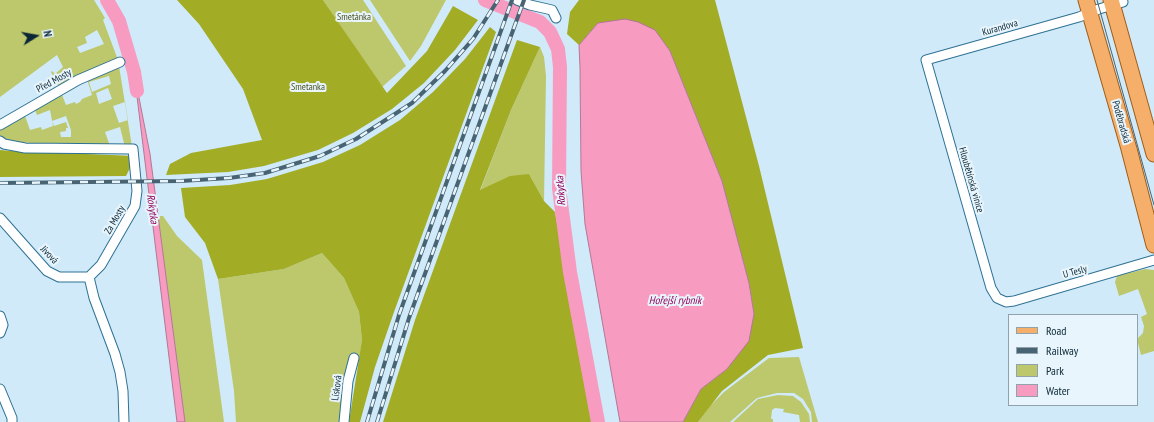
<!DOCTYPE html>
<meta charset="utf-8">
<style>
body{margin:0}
#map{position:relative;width:1154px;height:422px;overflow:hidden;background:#d0eaf9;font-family:"PT Sans Narrow",sans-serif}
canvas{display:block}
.legend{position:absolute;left:1008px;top:314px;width:130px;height:92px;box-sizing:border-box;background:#e8f5fc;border:1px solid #90a3ac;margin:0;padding:5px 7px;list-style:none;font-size:12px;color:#0b2735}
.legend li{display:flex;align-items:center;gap:8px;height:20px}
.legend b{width:20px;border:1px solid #90a3ac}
.north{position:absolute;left:16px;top:16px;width:40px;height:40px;-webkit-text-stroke:3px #e8f5fc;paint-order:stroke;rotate:79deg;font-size:11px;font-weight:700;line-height:16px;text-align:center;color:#0b2735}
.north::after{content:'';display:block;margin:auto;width:14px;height:18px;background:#0b2735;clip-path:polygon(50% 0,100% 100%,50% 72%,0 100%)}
</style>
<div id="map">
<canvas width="1154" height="422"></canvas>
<ul class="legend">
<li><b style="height:5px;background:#f5af6b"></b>Road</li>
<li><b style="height:5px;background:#486472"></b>Railway</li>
<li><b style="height:11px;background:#bdc76c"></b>Park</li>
<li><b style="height:11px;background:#f89bc1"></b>Water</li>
</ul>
<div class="north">N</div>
</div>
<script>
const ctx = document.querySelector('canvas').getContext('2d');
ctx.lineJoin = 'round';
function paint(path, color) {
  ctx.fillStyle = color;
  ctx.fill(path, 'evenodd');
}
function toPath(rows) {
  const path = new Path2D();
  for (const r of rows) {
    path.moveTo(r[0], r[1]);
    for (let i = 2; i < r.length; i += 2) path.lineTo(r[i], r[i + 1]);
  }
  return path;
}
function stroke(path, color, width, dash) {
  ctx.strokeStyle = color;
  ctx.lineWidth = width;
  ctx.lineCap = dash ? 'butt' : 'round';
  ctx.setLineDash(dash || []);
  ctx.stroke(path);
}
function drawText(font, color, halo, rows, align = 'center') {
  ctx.font = font + ' "PT Sans Narrow",sans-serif';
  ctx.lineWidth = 4;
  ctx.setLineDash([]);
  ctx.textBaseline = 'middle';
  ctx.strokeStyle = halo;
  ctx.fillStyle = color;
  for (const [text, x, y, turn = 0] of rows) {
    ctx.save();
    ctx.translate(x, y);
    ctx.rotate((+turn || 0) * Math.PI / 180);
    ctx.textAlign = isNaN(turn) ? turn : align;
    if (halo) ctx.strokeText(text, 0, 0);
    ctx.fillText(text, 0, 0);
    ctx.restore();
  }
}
const green = toPath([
 [0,0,94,0,105,18,103,20,118,60,60,88,51,72,52,71,55,74,63,67,57,55,0,97],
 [97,30,104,44,80,53,77,47,87,43,85,37],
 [323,0,363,0,406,66,382,87],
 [370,0,446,0,421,46,410,61],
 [540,47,544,57,546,76,544,201,529,174,480,191,511,110],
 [119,66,132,147,125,147,120,127,105,132,110,146,36,145,34,143,9,142,0,138,0,127,24,113,30,130,41,127,42,130,53,126,50,110,37,115,34,107,74,85,75,88,62,95,66,105,75,102,76,104,80,102,82,99,92,95,87,79],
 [109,76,111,84,92,92,89,82],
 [108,88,112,99,99,104,96,93],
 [125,102,128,120,119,123,113,106],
 [66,116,71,130,71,137,61,137,60,132,66,131,66,128,68,128,66,122,54,126,52,121],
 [158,216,163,216,177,236,202,260,224,422,185,422],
 [322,253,344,278,359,312,362,340,360,356,346,373,341,422,236,422,234,391,218,279,284,269],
 [1145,269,1154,270,1154,351,1141,355,1137,339,1143,333,1144,326,1141,317,1147,314,1138,289,1119,296,1115,282,1117,276],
 [799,357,818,422,812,422,811,412,803,399,794,393,777,393,757,398,730,422,698,422,710,406,724,392,769,358],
 [778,395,793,396,801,402,809,414,810,422,800,422,799,415,783,412,784,409,775,408,772,410,771,419,773,419,773,422,733,422,758,399]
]);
const forest = toPath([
 [177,0,323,0,387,93,427,51,453,6,478,20,455,50,424,83,392,109,353,133,318,150,264,166,228,172,166,175,170,164,191,153,262,140,243,89,199,24],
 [579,0,715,0,759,166,803,348,768,355,722,391,698,422,683,422,701,389,727,369,754,314,749,283,722,181,670,51,660,37,598,23,579,45,567,34,570,12],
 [490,27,496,32,394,312,375,367,360,422,349,422,362,340,359,312,344,278,322,253,284,269,218,279,205,243,185,217,181,188,230,185,267,179,323,162,360,145,400,120,433,92,465,59],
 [517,40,540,47,511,110,480,190,510,176,529,174,544,201,555,212,593,422,383,422,415,320],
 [0,150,12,151,136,156,126,176,0,177]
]);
const water = toPath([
 [625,19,638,22,655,30,670,51,722,181,749,283,754,314,749,341,727,369,701,389,683,422,620,422,585,224,581,171,580,67,579,45,598,23,625,19],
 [134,72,150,154,185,422,177,422,134,72]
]);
const river = toPath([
 [107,0,119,21,134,72,137,91],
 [485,0,540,22,550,32,558,49,560,67,559,188,570,272,598,422]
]);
const street = toPath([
 [517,0,530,5,552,10,556,18],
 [1123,2,1099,9,1079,17,926,60,991,288,997,298,1006,302,1014,301,1154,260],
 [0,125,78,80,120,62],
 [0,141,4,144,25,148,133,149,137,191,135,206,101,265,89,277],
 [0,218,47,271,59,277,89,277],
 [89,277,94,298,115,354,120,372,123,391,124,422],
 [0,316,3,325,0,333],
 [0,389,12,418,12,422],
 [344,422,348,381,354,358]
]);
const primary = toPath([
 [1086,0,1129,149,1154,245],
 [1111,0,1154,154]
]);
const tram = toPath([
 [1097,0,1154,205]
]);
const rail = toPath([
 [0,183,181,181,229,178,265,173,320,156,356,139,412,103,445,71,473,39,498,0],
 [367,422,399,315,512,0],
 [377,422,409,318,524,0]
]);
const parkNames = [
 ["Smetánka",354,17],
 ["Smetanka",308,87]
];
const streetNames = [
 ["Kurandova",1000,28,-16],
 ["Před Mosty",54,81,-29],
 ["Poděbradská",1121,122,74],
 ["Hloubětínská vinice",971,180,74],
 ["Za Mosty",115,220,-60],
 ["Jívová",49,255,47],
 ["U Tesly",1075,272,-16],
 ["Lísková",337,388,-82]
];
const waterNames = [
 ["Rokytka",561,191,-94],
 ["Rokytka",152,209,82],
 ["Hořejší rybník",675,301]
];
paint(green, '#bdc76c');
paint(forest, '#a2ac25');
paint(water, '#f89bc1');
stroke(water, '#b17897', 1);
stroke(river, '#f89bc1', 14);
stroke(street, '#2e7193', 11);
stroke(primary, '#9f5d18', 17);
stroke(street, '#fff', 9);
stroke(primary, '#f5af6b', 15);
stroke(tram, '#486472', 1);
stroke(rail, '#486472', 4);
stroke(rail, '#e8f5fc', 2.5, [8]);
drawText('10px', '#4c501e', '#e8f5fc', parkNames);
drawText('10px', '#0b2735', '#e8f5fc', streetNames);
drawText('italic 11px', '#940058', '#e8f5fc', waterNames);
</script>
